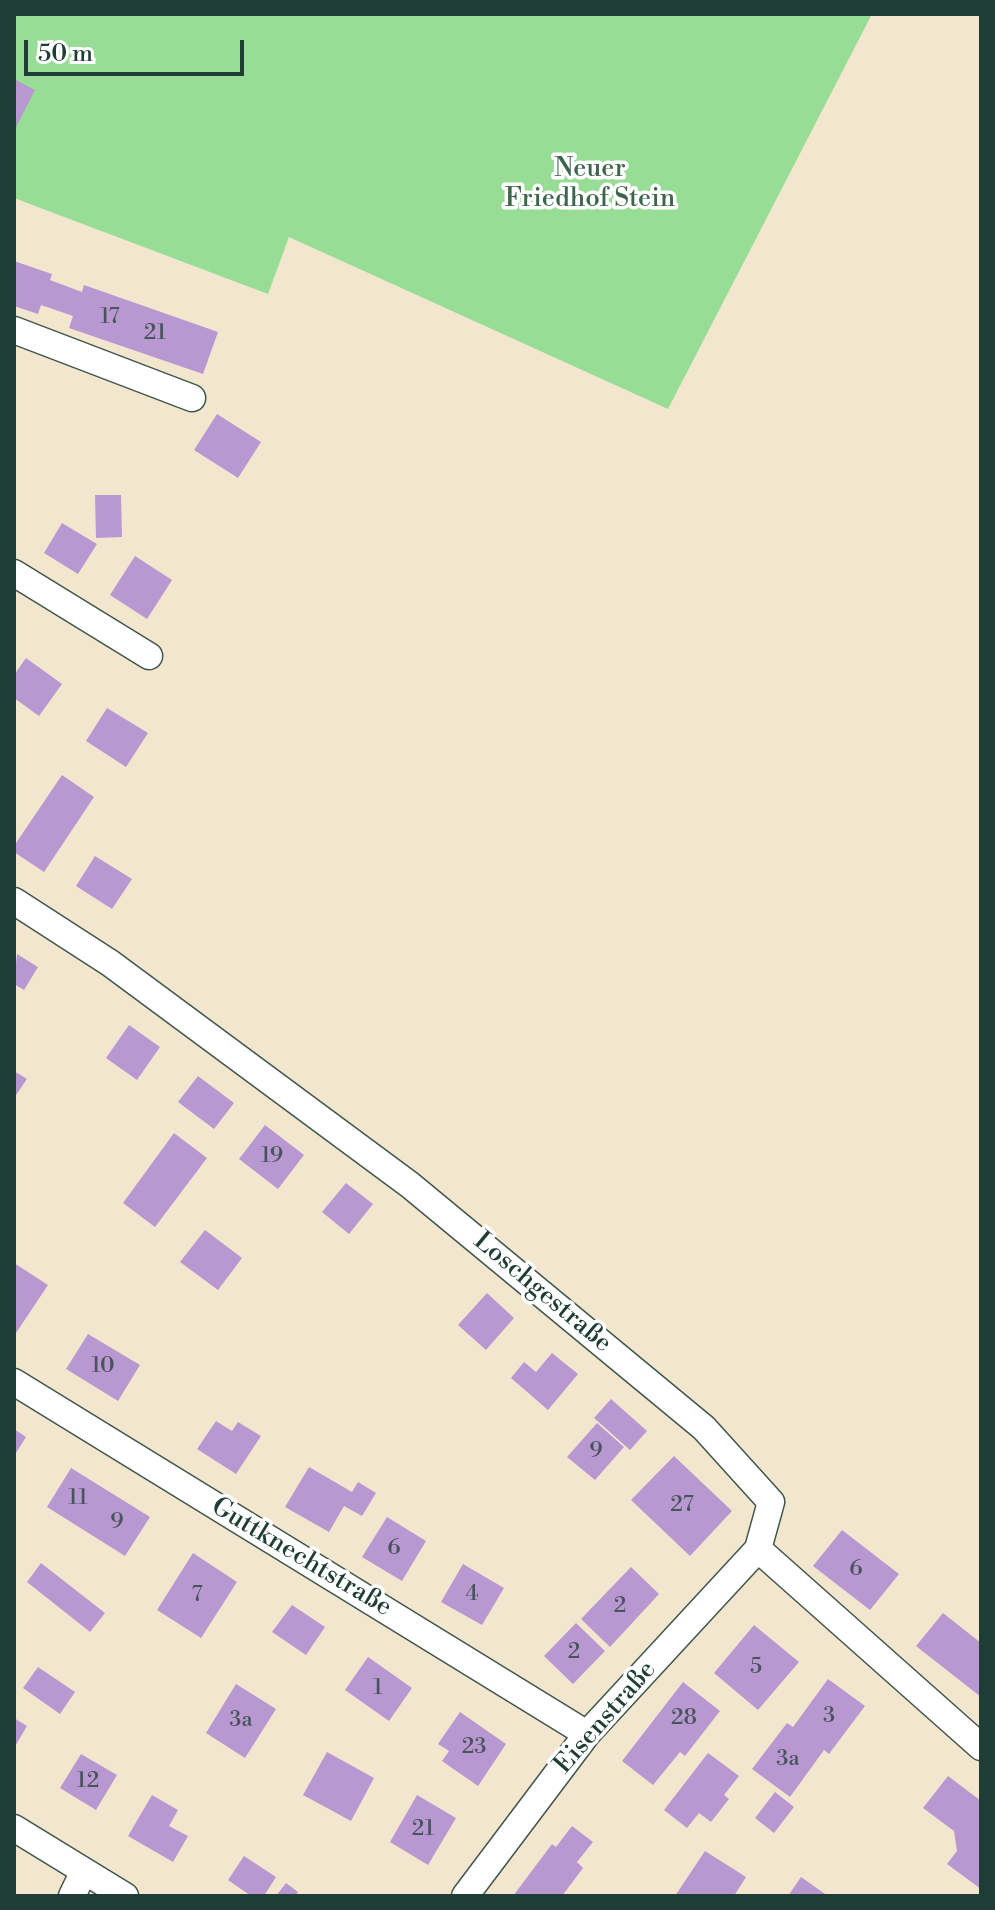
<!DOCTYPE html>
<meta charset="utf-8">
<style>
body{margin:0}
#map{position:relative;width:995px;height:1910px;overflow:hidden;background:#f3e6ce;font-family:"Libre Bodoni",serif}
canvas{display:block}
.frame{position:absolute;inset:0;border:16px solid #1f3d34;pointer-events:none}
.scale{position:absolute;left:24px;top:40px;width:220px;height:36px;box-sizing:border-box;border:4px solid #1f3d34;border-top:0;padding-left:10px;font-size:24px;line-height:28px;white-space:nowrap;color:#1f3d34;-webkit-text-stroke:6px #fff;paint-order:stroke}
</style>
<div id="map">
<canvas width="995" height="1910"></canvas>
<div class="frame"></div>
<div class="scale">50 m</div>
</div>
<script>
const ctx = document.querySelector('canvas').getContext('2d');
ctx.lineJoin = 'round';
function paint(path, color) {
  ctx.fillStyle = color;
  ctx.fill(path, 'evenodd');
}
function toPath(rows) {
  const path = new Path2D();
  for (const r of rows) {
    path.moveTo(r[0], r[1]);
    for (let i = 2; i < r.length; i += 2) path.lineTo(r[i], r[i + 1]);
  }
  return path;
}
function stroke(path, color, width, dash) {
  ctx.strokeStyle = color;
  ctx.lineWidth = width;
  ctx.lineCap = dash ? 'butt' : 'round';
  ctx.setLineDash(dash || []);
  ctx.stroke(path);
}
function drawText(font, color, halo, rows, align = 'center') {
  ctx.font = font + ' "Libre Bodoni",serif';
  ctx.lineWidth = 7;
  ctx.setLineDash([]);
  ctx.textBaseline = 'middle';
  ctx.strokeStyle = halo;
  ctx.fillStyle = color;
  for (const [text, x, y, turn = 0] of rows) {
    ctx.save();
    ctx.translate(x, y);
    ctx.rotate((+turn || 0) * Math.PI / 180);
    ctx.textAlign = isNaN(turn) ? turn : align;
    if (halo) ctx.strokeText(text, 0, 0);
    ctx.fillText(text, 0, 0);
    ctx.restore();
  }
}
const green = toPath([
 [14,14,872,14,668,409,289,237,268,294,14,198]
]);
const building = toPath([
 [14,79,35,90,14,131],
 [14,261,52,274,50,280,82,292,84,285,218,332,203,374,69,328,73,316,41,305,38,314,14,306],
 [217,414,261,442,238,478,194,450],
 [95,495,121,495,122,537,96,538],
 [62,523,97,544,78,574,44,553],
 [135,556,172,580,147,619,110,595],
 [26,658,62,684,39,716,14,698,14,675],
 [107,708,148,733,126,767,86,741],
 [62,775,94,797,44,872,14,852,14,846],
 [95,856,132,879,112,909,76,886],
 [17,954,38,967,24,990,14,984],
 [129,1025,160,1047,137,1080,106,1058],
 [14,1071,27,1079,14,1098],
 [198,1076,234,1103,214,1129,178,1102],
 [265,1125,304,1155,278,1189,239,1159],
 [174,1133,207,1158,155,1227,123,1203],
 [346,1183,373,1204,349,1234,322,1212],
 [205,1230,242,1258,218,1290,180,1262],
 [14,1263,48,1285,16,1333,14,1332],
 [487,1293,514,1318,486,1350,458,1325],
 [88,1334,140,1365,118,1401,66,1369],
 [552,1353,578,1374,548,1410,511,1378,524,1362,536,1372],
 [611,1399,647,1431,630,1450,594,1418],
 [216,1421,232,1431,238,1422,261,1436,236,1474,197,1449],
 [597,1423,624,1447,595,1480,567,1457],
 [14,1429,26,1437,14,1456],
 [674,1456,732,1511,690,1556,631,1500],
 [309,1467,352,1492,358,1482,376,1493,362,1516,344,1506,329,1532,285,1507],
 [71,1468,150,1517,125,1556,47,1507],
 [387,1517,426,1541,402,1581,362,1557],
 [842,1530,899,1574,870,1610,813,1566],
 [193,1553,237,1582,201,1638,157,1610],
 [41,1563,105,1613,90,1632,27,1582],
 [463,1564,504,1588,482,1625,441,1602],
 [631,1567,659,1594,610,1647,581,1619],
 [292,1605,325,1627,306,1655,272,1632],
 [943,1613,981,1643,981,1697,916,1646],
 [576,1623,605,1651,573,1684,544,1656],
 [754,1625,799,1662,758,1710,714,1673],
 [368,1657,412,1688,389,1721,345,1690],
 [38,1667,75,1692,60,1714,23,1688],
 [828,1679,865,1706,829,1754,824,1750,790,1797,752,1769,787,1723,793,1727],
 [683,1682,720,1711,685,1756,680,1752,653,1785,622,1761],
 [236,1684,276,1709,245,1758,206,1733],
 [460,1712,506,1744,478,1786,442,1761,449,1751,438,1744],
 [14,1718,27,1726,14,1748],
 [327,1752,374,1778,351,1821,303,1795],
 [708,1753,739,1776,724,1795,729,1799,711,1822,699,1813,687,1828,664,1810],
 [81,1754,117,1775,96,1810,60,1788],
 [948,1776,981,1801,981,1889,947,1864,957,1851,954,1831,923,1808],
 [775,1792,794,1807,774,1833,755,1818],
 [152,1795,178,1810,169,1826,188,1836,173,1862,128,1836],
 [417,1795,456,1818,428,1865,390,1842],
 [572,1826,593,1842,577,1862,583,1868,562,1896,513,1896,552,1844,556,1847],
 [705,1851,746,1877,734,1896,675,1896],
 [244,1856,276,1877,264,1896,251,1896,228,1880],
 [801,1877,828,1896,788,1896],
 [286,1883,298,1892,295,1896,276,1896]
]);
const street = toPath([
 [14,330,192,398],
 [14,573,149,656],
 [14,901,110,963,410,1185,704,1428,771,1502,758,1549,587,1734,465,1896],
 [14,1382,587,1734],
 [758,1549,981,1747],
 [14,1828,125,1896],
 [72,1896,84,1871]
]);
const numberNames = [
 ["17",110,318],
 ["21",155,334],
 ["19",272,1157],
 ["10",103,1367],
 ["9",596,1452],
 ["11",78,1499],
 ["27",682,1506],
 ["9",117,1523],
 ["6",394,1549],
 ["6",856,1570],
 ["4",472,1595],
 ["7",197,1596],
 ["2",620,1607],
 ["2",574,1653],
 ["5",756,1668],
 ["1",378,1689],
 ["3",829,1717],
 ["28",684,1719],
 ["3a",241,1721],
 ["23",474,1748],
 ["3a",788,1760],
 ["12",88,1782],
 ["21",423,1830]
];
const parkNames = [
 ["Neuer",590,170],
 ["Friedhof Stein",590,200]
];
const streetNames = [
 ["Loschgestraße",542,1293,40],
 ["Guttknechtstraße",301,1558,31],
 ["Eisenstraße",606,1718,-49]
];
paint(green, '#98dd96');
paint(building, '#b998d1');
stroke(street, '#3f564b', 29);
stroke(street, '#fff', 26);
drawText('22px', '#46545b', null, numberNames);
drawText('26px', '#3d654c', '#fff', parkNames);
drawText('26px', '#1f3d34', '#fff', streetNames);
</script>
